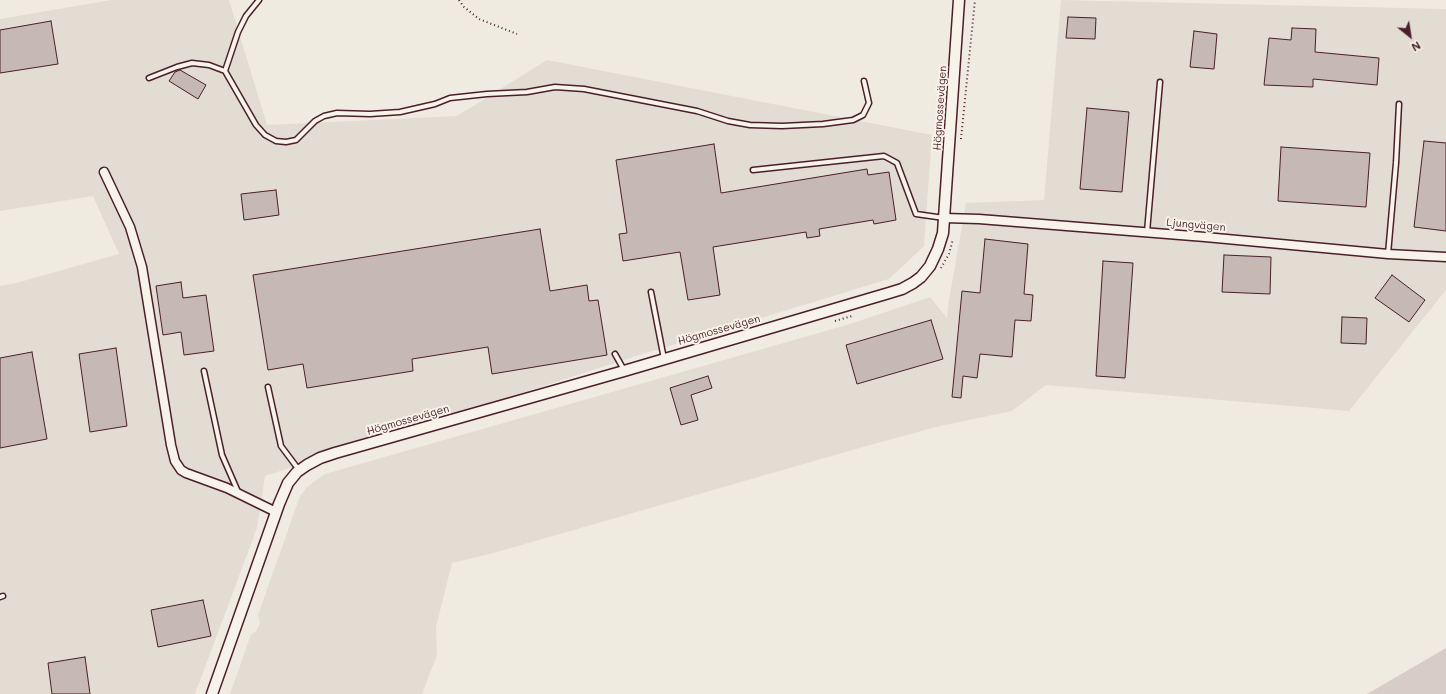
<!DOCTYPE html>
<meta charset="utf-8">
<style>
body{margin:0}
#map{position:relative;width:1446px;height:694px;overflow:hidden;background:#f0ebe0;font-family:Mali,sans-serif}
canvas{display:block}
.north{position:absolute;left:1390px;top:16px;width:40px;height:40px;-webkit-text-stroke:3px #f7f3e8;paint-order:stroke;rotate:150deg;font-size:11px;font-weight:700;line-height:16px;text-align:center;color:#4a1f2b}
.north::after{content:'';display:block;margin:auto;width:14px;height:18px;background:#4a1f2b;clip-path:polygon(50% 0,100% 100%,50% 72%,0 100%)}
</style>
<div id="map">
<canvas width="1446" height="694"></canvas>
<div class="north">N</div>
</div>
<script>
const ctx = document.querySelector('canvas').getContext('2d');
ctx.lineJoin = 'round';
function paint(path, color) {
  ctx.fillStyle = color;
  ctx.fill(path, 'evenodd');
}
function toPath(rows) {
  const path = new Path2D();
  for (const r of rows) {
    path.moveTo(r[0], r[1]);
    for (let i = 2; i < r.length; i += 2) path.lineTo(r[i], r[i + 1]);
  }
  return path;
}
function stroke(path, color, width, dash) {
  ctx.strokeStyle = color;
  ctx.lineWidth = width;
  ctx.lineCap = dash ? 'butt' : 'round';
  ctx.setLineDash(dash || []);
  ctx.stroke(path);
}
function drawText(font, color, halo, rows, align = 'center') {
  ctx.font = font + ' Mali,sans-serif';
  ctx.lineWidth = 4;
  ctx.setLineDash([]);
  ctx.textBaseline = 'middle';
  ctx.strokeStyle = halo;
  ctx.fillStyle = color;
  for (const [text, x, y, turn = 0] of rows) {
    ctx.save();
    ctx.translate(x, y);
    ctx.rotate((+turn || 0) * Math.PI / 180);
    ctx.textAlign = isNaN(turn) ? turn : align;
    if (halo) ctx.strokeText(text, 0, 0);
    ctx.fillText(text, 0, 0);
    ctx.restore();
  }
}
const built = toPath([
 [111,0,229,0,267,125,457,116,547,60,932,135,924,246,889,279,630,358,265,476,257,528,195,694,0,694,0,286,16,283,119,254,93,196,0,211,0,19],
 [1061,0,1446,9,1446,290,1349,411,1046,385,1012,411,940,426,863,447,490,554,452,563,436,627,437,655,422,694,230,694,251,634,256,632,260,623,258,615,300,496,307,487,325,474,850,324,930,297,947,318,949,300,966,203,1044,200]
]);
const green = toPath([
 [1446,648,1446,694,1367,694]
]);
const building = toPath([
 [1068,17,1096,18,1095,39,1066,38,1068,17],
 [51,21,58,64,0,73,0,30,51,21],
 [1292,28,1316,29,1315,52,1379,58,1377,85,1313,79,1313,87,1264,85,1269,38,1291,40,1292,28],
 [1194,31,1217,34,1214,69,1190,67,1194,31],
 [180,70,206,85,198,99,169,81,175,72,180,70],
 [1087,108,1129,112,1122,192,1080,189,1087,108],
 [1424,141,1446,143,1446,231,1414,227,1424,141],
 [714,144,721,193,867,169,868,175,889,172,896,220,874,224,873,220,819,229,820,236,807,238,806,232,713,247,720,295,688,300,680,252,623,261,619,234,627,233,616,160,714,144],
 [1281,147,1370,153,1366,207,1278,201,1281,147],
 [276,190,279,215,244,220,241,194,276,190],
 [540,229,550,291,587,285,589,301,598,300,607,355,492,374,488,347,412,359,413,371,307,388,303,364,268,370,253,275,540,229],
 [985,239,1028,244,1024,294,1033,295,1031,321,1015,320,1012,357,980,354,977,378,963,376,961,398,952,397,962,291,980,293,985,239],
 [1224,255,1271,257,1270,294,1222,292,1224,255],
 [1103,261,1133,263,1125,378,1096,376,1103,261],
 [1392,275,1425,300,1409,322,1375,298,1392,275],
 [181,282,183,298,206,295,214,351,184,355,181,332,163,335,156,286,181,282],
 [1342,317,1367,318,1366,344,1341,343,1342,317],
 [931,320,943,359,857,384,846,345,931,320],
 [116,348,127,426,90,432,79,354,116,348],
 [32,352,47,439,0,448,0,358,32,352],
 [708,376,712,388,691,395,698,420,681,425,670,388,708,376],
 [203,600,211,636,158,647,151,610,203,600],
 [85,657,90,694,52,694,48,663,85,657]
]);
const path = toPath([
 [459,0,464,7,479,19,517,34],
 [961,139,975,0],
 [941,268,949,254,953,239],
 [835,321,852,316]
]);
const service = toPath([
 [225,71,238,32,246,16,259,0],
 [149,78,177,67,192,63,209,65,225,71,256,125,265,135,276,141,286,142,296,140,315,121,324,116,337,113,370,114,400,112,435,104,450,98,487,94,527,92,555,87,584,89,697,111,728,121,750,125,782,126,823,124,853,120,863,115,869,103,864,81],
 [753,170,884,156,897,163,916,214,944,218],
 [1147,232,1160,82],
 [1388,254,1396,163,1399,104],
 [651,292,664,359],
 [615,354,624,370],
 [204,371,222,455,239,494],
 [268,387,281,446,299,470],
 [0,597,3,596]
]);
const minor = toPath([
 [104,172,130,227,142,267,171,445,175,461,181,470,186,473,227,488,276,512],
 [944,218,979,219,1205,237,1388,254,1446,257]
]);
const tertiary = toPath([
 [212,694,279,504,288,483,297,472,307,465,320,458,335,453,624,371,889,293,902,289,913,283,921,277,930,266,938,249,943,233,959,0]
]);
const streetNames = [
 ["Högmossevägen",940,108,-86],
 ["Ljungvägen",1196,225,5],
 ["Högmossevägen",719,330,-16],
 ["Högmossevägen",408,420,-16]
];
paint(built, '#e3dcd2');
paint(green, '#d8cdc6');
paint(building, '#c6b8b3');
stroke(building, '#4a1f2b', 1);
stroke(service, '#4a1f2b', 7);
stroke(minor, '#4a1f2b', 11);
stroke(tertiary, '#4a1f2b', 13);
stroke(path, '#4a1f2b', 2, [1, 3]);
stroke(service, '#f7f3e8', 4);
stroke(minor, '#f7f3e8', 8);
stroke(tertiary, '#f7f3e8', 10);
drawText('11px', '#4a1f2b', '#f7f3e8', streetNames);
</script>
